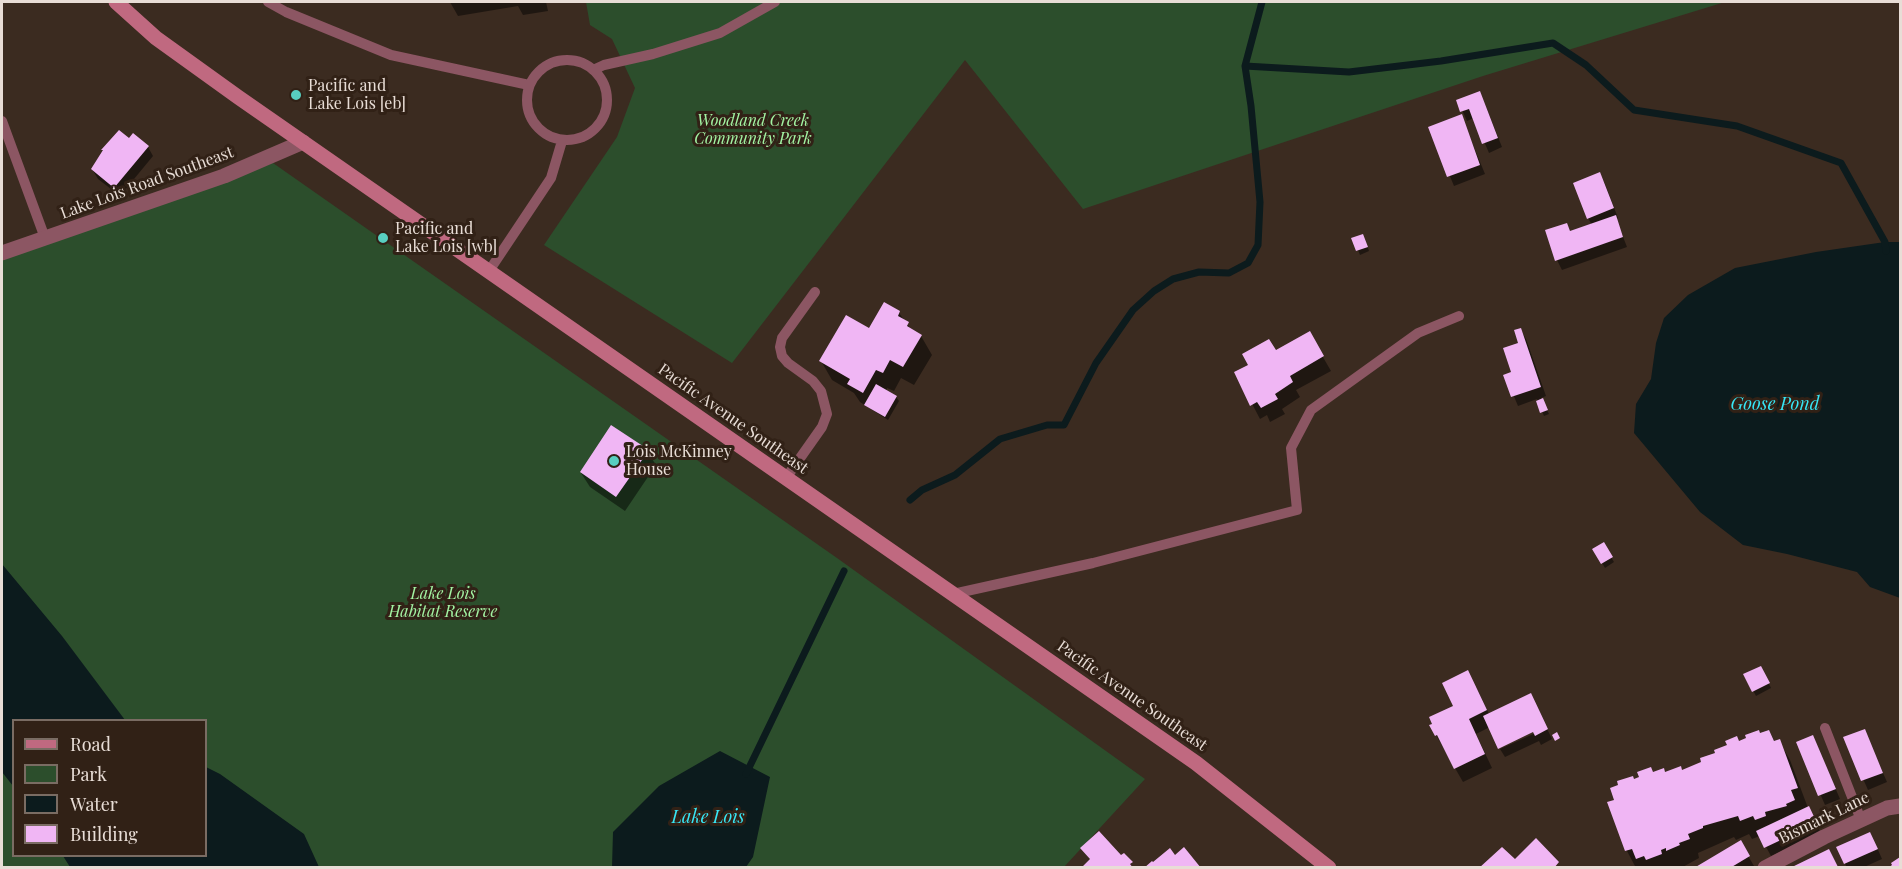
<!DOCTYPE html>
<style>
body{margin:0}
#map{position:relative;width:1902px;height:869px;overflow:hidden;background:#3b2b20;font-family:"Playfair Display",serif}
canvas{display:block}
.frame{position:absolute;inset:0;border:3px solid #e8ddd6;pointer-events:none}
.legend{position:absolute;left:12px;top:719px;width:195px;height:138px;box-sizing:border-box;background:#312116;border:2px solid #7a6c63;margin:0;padding:8px 10px;list-style:none;font-size:18px;color:#e8ddd6}
.legend li{display:flex;align-items:center;gap:12px;height:30px}
.legend b{width:30px;border:2px solid #7a6c63}
</style>
<div id="map">
<canvas width="1902" height="869"></canvas>
<div class="frame"></div>
<ul class="legend">
<li><b style="height:8px;background:#c06980"></b>Road</li>
<li><b style="height:16px;background:#2c4e2c"></b>Park</li>
<li><b style="height:16px;background:#0c1b1d"></b>Water</li>
<li><b style="height:16px;background:#f0b6f4"></b>Building</li>
</ul>
</div>
<script>
const ctx = document.querySelector('canvas').getContext('2d');
ctx.lineJoin = 'round';
function paint(path, color) {
  ctx.fillStyle = color;
  ctx.fill(path, 'evenodd');
}
function toPath(rows) {
  const path = new Path2D();
  for (const r of rows) {
    if (r.length === 3) {
      path.moveTo(r[0] + r[2], r[1]);
      path.arc(r[0], r[1], r[2], 0, 2 * Math.PI);
      continue;
    }
    path.moveTo(r[0], r[1]);
    for (let i = 2; i < r.length; i += 2) path.lineTo(r[i], r[i + 1]);
  }
  return path;
}
function stroke(path, color, width, dash) {
  ctx.strokeStyle = color;
  ctx.lineWidth = width;
  ctx.lineCap = dash ? 'butt' : 'round';
  ctx.setLineDash(dash || []);
  ctx.stroke(path);
}
function drawText(font, color, halo, rows, align = 'center') {
  ctx.font = font + ' "Playfair Display",serif';
  ctx.lineWidth = 6;
  ctx.setLineDash([]);
  ctx.textBaseline = 'middle';
  ctx.strokeStyle = halo;
  ctx.fillStyle = color;
  for (const [text, x, y, turn = 0] of rows) {
    ctx.save();
    ctx.translate(x, y);
    ctx.rotate((+turn || 0) * Math.PI / 180);
    ctx.textAlign = isNaN(turn) ? turn : align;
    if (halo) ctx.strokeText(text, 0, 0);
    ctx.fillText(text, 0, 0);
    ctx.restore();
  }
}
const green = toPath([
 [586,2,1725,2,1483,76,1083,209,965,60,732,363,544,245,617,137,635,88,612,39,590,25],
 [273,163,837,558,1145,779,1064,867,2,867,2,260],
 [14,720,206,720,206,856,14,856]
]);
const water = toPath([
 [1885,242,1900,242,1900,598,1870,587,1857,572,1787,554,1743,545,1700,512,1634,433,1636,404,1651,379,1656,343,1664,318,1688,295,1735,268,1816,252],
 [2,564,62,636,125,720,14,720,13,786,2,772],
 [720,751,770,777,753,857,746,867,612,867,613,832,659,786],
 [206,767,220,774,304,834,319,867,70,867,63,856,206,856]
]);
const shadow = toPath([
 [450,2,546,2,548,11,523,15,518,6,458,16],
 [1480,92,1502,147,1489,153,1474,118,1467,121,1458,101],
 [1461,116,1485,174,1454,186,1430,128],
 [130,140,148,147,153,156,120,196,98,179,92,169],
 [1600,174,1605,184,1618,218,1616,219,1627,247,1562,270,1557,260,1566,225,1571,232,1592,225,1588,218],
 [1365,240,1369,251,1360,255,1358,250],
 [884,304,899,313,913,332,921,336,932,355,914,385,901,378,894,391,887,388,886,391,896,397,899,401,888,420,860,402,854,393,832,380,821,361,870,330],
 [1520,329,1526,339,1546,396,1541,398,1549,414,1544,416,1537,399,1518,406,1505,375,1513,373,1520,344],
 [1309,333,1331,371,1296,390,1300,397,1282,409,1285,414,1270,422,1267,415,1260,419,1236,373],
 [647,451,656,465,625,511,590,487,581,473],
 [1603,544,1614,562,1605,568,1594,549],
 [1761,668,1771,688,1756,696,1745,675],
 [1476,687,1489,714,1534,702,1552,739,1541,745,1539,741,1505,757,1500,749,1540,731,1539,728,1490,727,1476,734,1492,768,1463,782,1436,735,1455,707],
 [1864,730,1887,782,1868,790,1845,738],
 [1769,731,1775,742,1779,741,1790,760,1808,808,1821,833,1771,856,1760,836,1752,839,1749,834,1736,840,1734,837,1698,853,1699,858,1681,868,1636,868,1627,851,1609,803,1616,801,1634,781,1653,774,1682,771,1703,763,1739,742],
 [1813,736,1840,799,1825,805,1798,743],
 [1740,842,1754,866,1697,868],
 [1875,843,1882,859,1862,868,1847,868,1838,848]
]);
const stream = toPath([
 [1245,66,1349,72,1441,61,1553,43,1586,65,1634,110,1737,126,1841,163,1885,242,1886,251],
 [910,500,922,490,955,475,1000,439,1047,425,1064,425,1096,363,1133,310,1154,291,1173,279,1199,272,1229,273,1248,263,1258,245,1260,202,1251,106,1245,66,1262,2],
 [746,774,844,571]
]);
const building = toPath([
 [1480,91,1498,138,1482,144,1469,109,1460,112,1456,100],
 [1462,114,1480,165,1447,177,1428,127],
 [119,130,129,138,133,133,149,146,114,188,91,169,103,150,101,150],
 [1600,172,1614,208,1587,219,1573,183],
 [1616,215,1623,237,1555,261,1545,230,1567,223,1570,231],
 [1363,234,1368,247,1356,251,1351,238],
 [884,302,900,311,898,316,909,322,907,326,922,335,903,367,890,360,883,373,876,370,863,393,847,384,850,379,819,361,846,315,869,328],
 [1521,328,1541,387,1511,397,1503,375,1511,372,1503,348,1518,343,1514,330],
 [1310,331,1324,356,1290,376,1293,382,1275,394,1278,399,1261,408,1257,402,1250,406,1234,372,1248,365,1242,354,1269,339,1276,350],
 [876,384,897,396,885,417,864,405],
 [1543,398,1548,410,1540,413,1536,401],
 [611,425,649,450,616,497,580,472],
 [1604,542,1613,557,1601,564,1592,549],
 [1761,666,1770,683,1752,692,1743,674],
 [1468,670,1487,710,1469,719,1485,754,1454,769,1437,735,1435,736,1429,725,1432,724,1429,717,1453,706,1442,683],
 [1531,693,1548,729,1535,736,1533,732,1498,749,1483,716],
 [1865,729,1883,773,1861,781,1843,737],
 [1759,730,1760,733,1769,730,1774,741,1780,739,1798,788,1791,790,1795,800,1786,804,1787,806,1765,812,1766,816,1755,820,1753,816,1740,821,1738,816,1703,826,1703,828,1688,834,1690,839,1679,843,1680,845,1666,851,1666,848,1661,850,1662,854,1646,860,1644,856,1636,859,1632,849,1625,851,1607,802,1614,800,1610,788,1618,785,1617,781,1633,776,1634,779,1639,777,1637,772,1651,767,1653,772,1664,768,1665,772,1681,766,1682,770,1701,762,1700,758,1715,753,1714,750,1727,745,1725,741,1737,736,1739,741,1746,738,1745,735],
 [1557,732,1560,738,1555,741,1552,735],
 [1813,735,1836,789,1818,796,1796,742],
 [1809,806,1817,823,1764,848,1756,831],
 [1099,831,1121,855,1124,853,1133,862,1130,864,1133,868,1081,868,1090,859,1080,848],
 [1870,832,1878,849,1844,864,1836,847],
 [1536,838,1559,862,1554,868,1479,868,1502,847,1515,859],
 [1741,840,1750,856,1730,868,1694,868],
 [1184,847,1201,868,1144,868,1152,861,1153,862,1170,848,1175,855],
 [1829,849,1838,867,1790,868],
 [1900,857,1900,868,1888,868,1892,865,1891,863]
]);
const lane = toPath([
 [268,2,286,12,391,55,529,85],
 [567,100,40],
 [593,70,604,65,653,54,720,33,775,2],
 [2,121,45,238],
 [489,271,551,178,562,141],
 [786,478,822,427,827,414,821,391,813,381,788,363,782,356,780,347,782,338,815,292],
 [953,594,1093,563,1297,510,1291,448,1311,410,1418,333,1459,316],
 [1825,728,1861,820]
]);
const street = toPath([
 [2,253,224,176,303,142],
 [1765,868,1824,837,1887,808,1900,806]
]);
const secondary = toPath([
 [116,2,156,38,238,97,1196,763,1329,868]
]);
const markers = [
 [296,95,6,"#58cec0"],
 [383,238,6,"#58cec0"],
 [614,461,6,"#58cec0"]
];
const poiNames = [
 ["Pacific and",308,86],
 ["Lake Lois [eb]",308,104],
 ["Pacific and",395,229],
 ["Lake Lois [wb]",395,247],
 ["Lois McKinney",626,452],
 ["House",626,470]
];
const parkNames = [
 ["Woodland Creek",753,121],
 ["Community Park",753,139],
 ["Lake Lois",443,594],
 ["Habitat Reserve",443,612]
];
const streetNames = [
 ["Lake Lois Road Southeast",147,183,-20],
 ["Pacific Avenue Southeast",733,419,35],
 ["Pacific Avenue Southeast",1132,696,35],
 ["Bismark Lane",1824,818,-26]
];
const waterNames = [
 ["Goose Pond",1775,404],
 ["Lake Lois",708,817]
];
paint(green, '#2c4e2c');
paint(water, '#0c1b1d');
paint(shadow, '#0007');
stroke(stream, '#0c1b1d', 7);
paint(building, '#f0b6f4');
stroke(lane, '#8c5663', 10);
stroke(street, '#8c5663', 15);
stroke(secondary, '#c06980', 15);
for (const [x, y, r, color] of markers) {
  const dot = new Path2D();
  dot.arc(x, y, r, 0, 2 * Math.PI);
  ctx.fillStyle = color;
  ctx.fill(dot);
  stroke(dot, '#312116', 2);
}
drawText('16px', '#e8ddd6', '#312116', poiNames, 'left');
drawText('italic 16px', '#a3f4a3', '#312116', parkNames);
drawText('16px', '#e8ddd6', '#312116', streetNames);
drawText('italic 18px', '#37e7f6', '#312116', waterNames);
</script>
